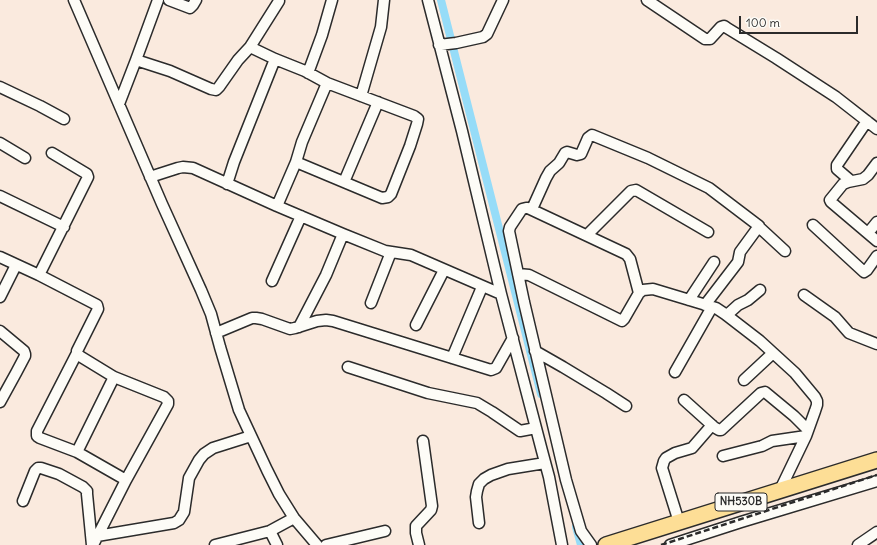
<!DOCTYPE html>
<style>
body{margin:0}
#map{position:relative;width:877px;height:545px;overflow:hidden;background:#faeade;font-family:Delius,sans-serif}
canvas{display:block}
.scale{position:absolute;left:739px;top:16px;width:119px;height:18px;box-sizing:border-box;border:2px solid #2b2b2b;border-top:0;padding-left:5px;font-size:12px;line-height:14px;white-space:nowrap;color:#2b2b2b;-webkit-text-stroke:3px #fdfcf7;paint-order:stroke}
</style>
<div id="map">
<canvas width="877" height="545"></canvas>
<div class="scale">100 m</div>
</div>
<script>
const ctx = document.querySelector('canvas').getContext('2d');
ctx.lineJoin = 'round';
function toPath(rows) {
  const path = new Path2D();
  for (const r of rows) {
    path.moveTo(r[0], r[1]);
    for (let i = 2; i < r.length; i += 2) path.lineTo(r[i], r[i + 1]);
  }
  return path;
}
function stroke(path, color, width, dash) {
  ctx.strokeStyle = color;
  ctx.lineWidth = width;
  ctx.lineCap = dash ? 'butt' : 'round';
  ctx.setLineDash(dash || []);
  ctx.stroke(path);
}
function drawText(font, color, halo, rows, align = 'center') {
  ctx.font = font + ' Delius,sans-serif';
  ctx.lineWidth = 3;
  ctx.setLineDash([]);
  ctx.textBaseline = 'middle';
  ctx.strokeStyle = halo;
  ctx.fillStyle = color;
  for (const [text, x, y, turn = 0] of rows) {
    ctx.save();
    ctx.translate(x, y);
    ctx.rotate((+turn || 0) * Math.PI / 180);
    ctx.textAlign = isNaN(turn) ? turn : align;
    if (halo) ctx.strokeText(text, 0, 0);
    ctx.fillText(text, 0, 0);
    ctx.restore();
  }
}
const canal = toPath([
 [441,0,541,394],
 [576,527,581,545]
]);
const minor = toPath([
 [74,0,162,204,201,290,211,314,220,347,239,410,267,470,279,494,294,518,317,545],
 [169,0,190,8,193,5,196,0],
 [428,0,462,131,501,294,542,451,549,477,562,545],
 [647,0,705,39,710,39,721,27,724,26,727,28,776,58,836,97,877,129],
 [439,45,456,43,483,37,487,34,503,0],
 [250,47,275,59,305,71,327,83,414,116,418,119,417,124,410,146,391,194,388,197,382,198,296,162],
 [136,60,170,71,211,89,216,90,219,87,238,60,250,47,279,1],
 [308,73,322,35,332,0],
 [0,87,40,106,64,119],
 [361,96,381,27,384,0],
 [119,104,136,60,158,0],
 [0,143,25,158],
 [877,163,868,175,863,179,848,182,843,184,830,200,831,202,877,241],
 [150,177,178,168,183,167,193,168,277,206,343,234,385,251,411,255,501,294],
 [851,181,837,169,837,165,867,121],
 [344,182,378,102],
 [227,184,234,162,275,59],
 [0,196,64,227],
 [277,206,296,162,302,142,327,83],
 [532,209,546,178,550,171,559,163,565,153,567,152,577,155,581,154,588,138,592,135,648,158,709,188,759,226,740,252,738,262,705,305],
 [813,225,864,272,867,270,877,256],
 [759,227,785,251],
 [868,233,877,222],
 [587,235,631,191,636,190,708,232],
 [0,257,39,275,97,305,98,309,77,351,78,355,114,377,164,397,168,401,168,404,126,480,93,545],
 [518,274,529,275,622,321,624,319,639,293,643,290,653,289,716,308,725,314,760,341,795,373,815,397,817,401,817,405,815,411,806,436,780,490],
 [39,275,88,177,87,174,52,153],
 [272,281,301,216],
 [804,295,835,317,849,333,877,344],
 [0,297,16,265],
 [689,300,714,262],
 [371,303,391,252],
 [727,315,738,305,748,300,760,290],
 [416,325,444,270],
 [299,327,326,275,343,234],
 [0,331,24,351,25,354,25,356,16,373,0,402],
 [216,333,252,318,256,318,262,319,290,329,295,328,317,321,326,320,333,321,491,370,496,368,513,338],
 [535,351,563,367,606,393,626,406],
 [77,353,37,431,37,436,40,438,77,452,126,480],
 [452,358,482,287],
 [348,367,428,393,477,403,492,412,520,431,536,428],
 [675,372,712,307],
 [744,380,773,353],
 [684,400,714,427,719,430,721,430,761,393,765,392,794,416,808,430],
 [77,452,114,377],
 [723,456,762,446,772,441,806,436],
 [23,501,35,471,38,468,41,468,59,474,83,487,87,491,87,494,92,545],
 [679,522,663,471,662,468,664,461,666,458,675,453,692,448,712,425],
 [479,523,476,497,477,491,479,484,484,479,491,475,508,469,545,463],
 [270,531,277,545],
 [97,536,174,523,179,520,184,512,189,478,199,460,204,454,213,448,251,436],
 [215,545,270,531,294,518],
 [326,545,385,531],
 [419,545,416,533,416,526,431,510,432,506,423,441],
 [591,545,581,531,566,480,524,302,509,231,510,227,522,209,526,208,528,208,626,254,630,259,639,293],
 [670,545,741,522,877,481],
 [858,545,877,532]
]);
const highway = toPath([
 [606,545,877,460]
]);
const rail = toPath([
 [661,545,877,475]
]);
const shields = [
 [741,502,52]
];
const shieldNames = [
 ["NH530B",741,502]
];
stroke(canal, '#96dcf8', 8);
stroke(minor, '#2b2b2b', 13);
stroke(highway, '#2b2b2b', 18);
stroke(minor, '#fdfcf7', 10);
stroke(highway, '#fdde96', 15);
stroke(rail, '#2b2b2b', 2.5, [6, 3]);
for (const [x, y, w] of shields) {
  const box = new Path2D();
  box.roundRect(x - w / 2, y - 9, w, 18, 3);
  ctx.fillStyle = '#fdfcf7';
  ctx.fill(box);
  stroke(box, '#2b2b2b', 1);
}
drawText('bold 11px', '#2b2b2b', null, shieldNames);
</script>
